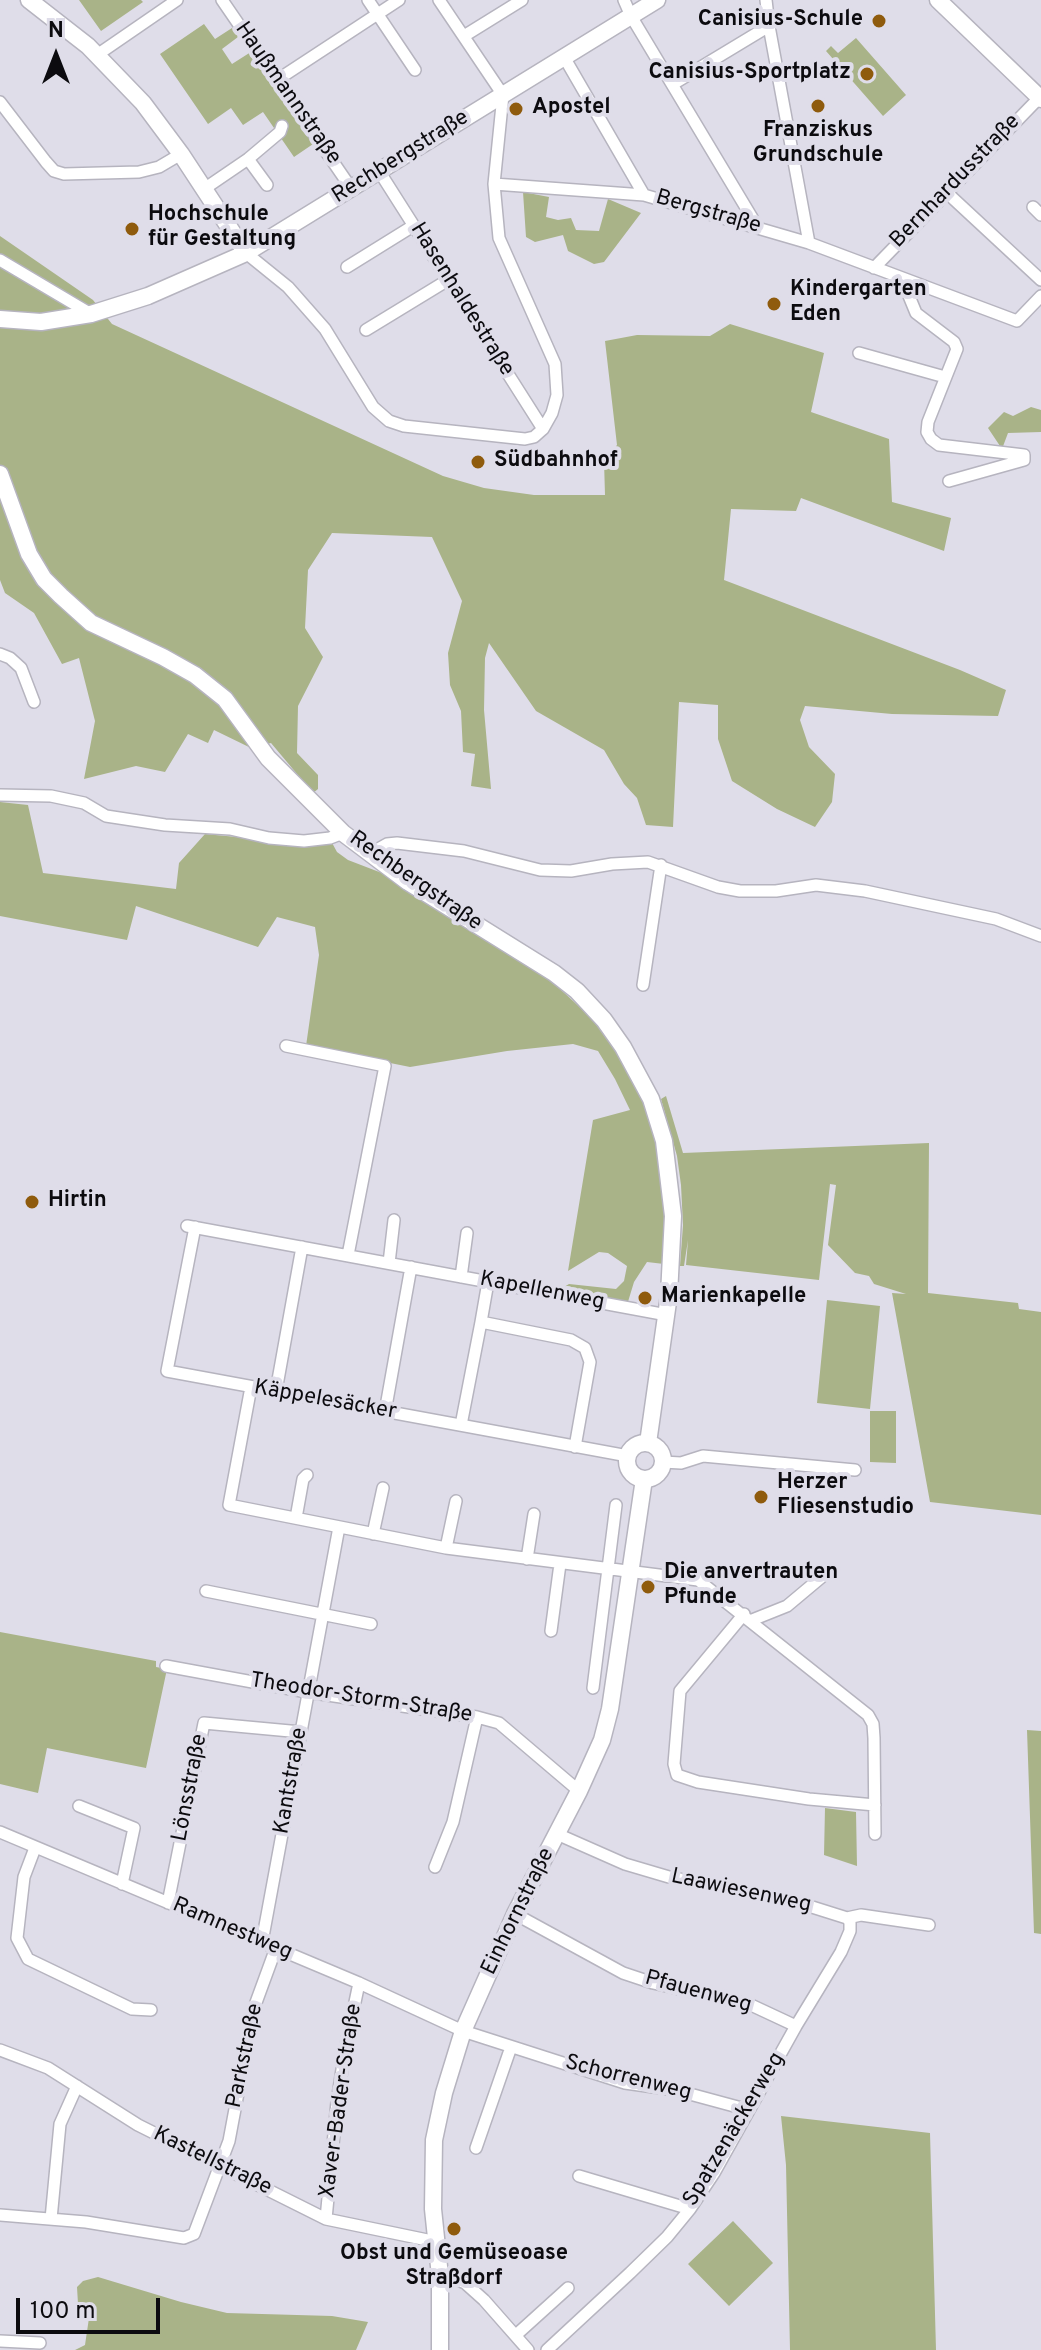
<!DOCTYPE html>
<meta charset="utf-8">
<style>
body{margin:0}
#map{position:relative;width:1041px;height:2350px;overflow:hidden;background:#dfdde9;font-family:Overpass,sans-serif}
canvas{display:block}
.north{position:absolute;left:16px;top:16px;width:80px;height:80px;-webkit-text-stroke:6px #dfdde9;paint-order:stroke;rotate:0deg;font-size:22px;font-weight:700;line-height:32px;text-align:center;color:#0c0b0f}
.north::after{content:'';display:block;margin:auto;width:28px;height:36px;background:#0c0b0f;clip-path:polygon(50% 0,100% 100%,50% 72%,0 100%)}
.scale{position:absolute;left:16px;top:2298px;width:144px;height:36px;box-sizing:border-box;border:4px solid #0c0b0f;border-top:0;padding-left:10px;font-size:24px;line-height:28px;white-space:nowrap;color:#0c0b0f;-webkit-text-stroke:6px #dfdde9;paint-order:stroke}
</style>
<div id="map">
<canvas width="1041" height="2350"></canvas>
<div class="north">N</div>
<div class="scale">100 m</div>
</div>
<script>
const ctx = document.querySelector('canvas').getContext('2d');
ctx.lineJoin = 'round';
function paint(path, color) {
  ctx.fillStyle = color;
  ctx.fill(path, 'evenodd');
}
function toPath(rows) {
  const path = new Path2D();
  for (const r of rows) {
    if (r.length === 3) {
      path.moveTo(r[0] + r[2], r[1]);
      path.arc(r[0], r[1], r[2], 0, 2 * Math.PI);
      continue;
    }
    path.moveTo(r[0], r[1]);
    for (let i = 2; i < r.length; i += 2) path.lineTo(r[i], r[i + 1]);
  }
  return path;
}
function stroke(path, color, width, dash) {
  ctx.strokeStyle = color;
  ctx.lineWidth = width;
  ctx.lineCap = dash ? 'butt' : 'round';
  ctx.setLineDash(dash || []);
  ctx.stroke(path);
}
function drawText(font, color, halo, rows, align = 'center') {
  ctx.font = font + ' Overpass,sans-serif';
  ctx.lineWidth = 8;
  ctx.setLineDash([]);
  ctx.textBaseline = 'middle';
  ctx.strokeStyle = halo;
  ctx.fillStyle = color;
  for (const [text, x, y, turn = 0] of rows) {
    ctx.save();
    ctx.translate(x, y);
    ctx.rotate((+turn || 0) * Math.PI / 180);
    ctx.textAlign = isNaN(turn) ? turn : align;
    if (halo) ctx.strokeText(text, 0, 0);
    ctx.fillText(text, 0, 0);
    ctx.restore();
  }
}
const green = toPath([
 [79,0,141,0,143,2,101,31],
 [204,24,215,39,232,28,238,37,222,49,232,64,254,50,316,142,294,157,263,112,243,125,231,108,208,124,160,54],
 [856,38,906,95,883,116,826,51,831,46,838,53],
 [523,192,549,197,546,217,558,220,571,218,576,230,599,231,608,199,641,213,604,262,594,264,568,251,563,235,535,242,526,237],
 [0,236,93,300,112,324,443,476,484,488,534,495,605,495,604,461,617,445,605,341,637,335,710,336,730,324,824,353,811,412,889,439,892,502,951,518,944,551,801,498,796,511,731,509,724,580,960,670,1006,690,998,716,892,714,805,706,800,720,809,747,835,774,832,802,815,827,777,809,732,781,718,739,718,705,679,702,673,827,646,825,637,798,624,784,604,750,536,711,489,643,485,658,484,710,491,789,471,786,475,754,463,752,461,711,450,685,448,653,462,601,432,537,332,533,308,570,305,628,323,657,298,706,297,753,318,775,318,789,313,793,271,743,251,748,214,730,208,743,188,734,165,772,136,766,84,779,95,721,79,658,62,664,34,613,5,593,0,580],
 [1031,407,1041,410,1041,432,1008,433,1002,449,988,428,1004,412,1013,416],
 [0,802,28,805,43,873,176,889,179,863,205,834,269,840,331,841,337,852,348,860,387,875,529,965,558,987,600,1026,638,1083,657,1135,666,1191,664,1264,647,1262,634,1282,627,1305,554,1293,569,1284,616,1289,624,1281,627,1266,608,1253,599,1252,568,1271,593,1120,630,1110,615,1079,598,1051,573,1044,507,1051,410,1067,306,1046,319,955,315,927,277,917,258,947,136,906,127,940,0,916],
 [666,1096,683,1153,929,1143,928,1293,1018,1303,1019,1309,1041,1312,1041,1515,930,1502,892,1293,906,1294,874,1284,869,1276,855,1273,828,1245,836,1185,830,1184,819,1280,686,1265,688,1240,684,1266,680,1266,683,1225,681,1185,677,1156,661,1099],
 [827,1300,880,1306,870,1409,817,1403],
 [870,1411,896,1411,896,1463,870,1462],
 [0,1632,156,1661,156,1667,167,1669,146,1768,47,1748,38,1793,0,1784],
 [1027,1730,1041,1731,1041,1934,1034,1933],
 [825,1808,856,1812,857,1866,824,1855],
 [781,2116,930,2133,936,2350,790,2350,786,2165],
 [733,2221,773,2263,729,2306,688,2264],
 [98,2277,181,2302,227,2313,332,2316,368,2322,356,2350,75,2350,85,2345,89,2318,78,2304,77,2287,83,2281]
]);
const street = toPath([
 [222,0,351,188],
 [368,0,415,70],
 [624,0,631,16,757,226],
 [766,0,769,26,809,243],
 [464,36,522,0],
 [97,55,177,0],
 [564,57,644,195],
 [277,80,399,0],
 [673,84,769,26],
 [0,102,46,162,54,171,64,174,139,172,159,167,181,154],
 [248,159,267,185],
 [379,171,543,429],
 [494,184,644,195,809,243,1017,321,1041,296],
 [204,189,248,159,280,132,282,126],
 [945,191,1041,280],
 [1033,207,1041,215],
 [246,253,288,287,325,329,373,407,389,421,404,426,525,439,534,437,543,429,552,413,557,395,555,364,499,238,494,184,503,95,439,0],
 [0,260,91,314],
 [347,267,413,226],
 [874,268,1039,98],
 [912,283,909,296,916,313,954,342,957,349,928,422,927,432,931,439,939,445,1024,455,1024,460,949,481],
 [366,330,448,280],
 [859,353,945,377],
 [0,654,10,658,21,668,34,702],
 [0,795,51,796,84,803,106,816,165,825,230,829,269,838,304,841,330,838,343,833],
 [369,854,387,844,397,843,464,851,540,870,571,871,612,864,648,862,718,887,740,891,776,891,816,885,865,891,996,919,1041,936],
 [643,985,661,865],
 [286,1046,385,1066,348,1255],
 [187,1226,667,1315],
 [195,1227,167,1371,628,1456],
 [389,1263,394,1220],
 [461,1277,467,1233],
 [481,1322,488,1282],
 [251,1387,229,1505,446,1548,698,1580,868,1715,873,1724,874,1738,875,1834],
 [276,1391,302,1247],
 [385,1412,411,1267],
 [461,1425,481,1322,571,1340,585,1348,590,1362,575,1447],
 [663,1462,681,1463,703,1456,855,1470],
 [296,1518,303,1479,307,1475],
 [373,1534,383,1488],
 [446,1548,456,1501],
 [527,1559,534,1514],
 [206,1591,371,1624],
 [744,1614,680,1691,674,1764,677,1775,698,1782,809,1799,875,1805],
 [752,1620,787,1606,824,1575],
 [551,1631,560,1564],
 [166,1666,307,1692,477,1717,499,1723,579,1791],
 [593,1688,616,1505],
 [79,1806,134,1828,122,1884],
 [0,1832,359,1983,463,2031,625,2083,675,2090,749,2110],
 [557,1834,625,1864,669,1877,793,1901,847,1918,861,1915,929,1925],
 [35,1848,24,1877,17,1938,28,1959,132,2009,151,2010],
 [435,1867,453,1822,477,1717],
 [168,1903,204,1723,301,1732],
 [515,1914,623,1973,653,1983,751,2005,796,2026],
 [262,1942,339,1527],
 [0,2050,48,2068,138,2125,326,2219,437,2242],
 [476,2148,511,2047],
 [579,2176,690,2209],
 [0,2215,86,2222,184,2238,194,2234,229,2141,254,2008,276,1948],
 [51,2219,60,2124,77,2086],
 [326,2219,337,2102,345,2050,359,1983],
 [440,2276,450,2277,465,2283,484,2300,528,2350],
 [516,2335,568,2288],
 [0,2341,40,2343],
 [547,2350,630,2273,667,2237,690,2209,714,2173,796,2026,841,1952,850,1931,850,1922,847,1918]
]);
const secondary = toPath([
 [29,0,88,46,143,103,181,154,246,253],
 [938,0,1041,99],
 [0,319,41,322,91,314,148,296,246,253,657,0],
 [0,474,29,554,44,579,61,596,91,623,163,657,195,675,225,699,268,758,343,833,408,882,554,973,577,991,604,1020,623,1047,651,1099,664,1141,673,1216,669,1295,648,1443],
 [645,1461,18],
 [440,2350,440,2276,433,2209,434,2140,444,2093,463,2031,515,1914,579,1791,602,1740,610,1709,644,1479]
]);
const markers = [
 [879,21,8,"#8f5b0d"],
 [867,74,8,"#8f5b0d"],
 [818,106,8,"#8f5b0d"],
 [516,109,8,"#8f5b0d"],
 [132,229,8,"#8f5b0d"],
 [774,304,8,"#8f5b0d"],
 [478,462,8,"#8f5b0d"],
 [32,1202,8,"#8f5b0d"],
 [645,1298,8,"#8f5b0d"],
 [761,1497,8,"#8f5b0d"],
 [648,1587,8,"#8f5b0d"],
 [454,2229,8,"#8f5b0d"]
];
const poiNames = [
 ["Canisius-Schule",863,21,"right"],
 ["Canisius-Sportplatz",851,74,"right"],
 ["Apostel",532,109],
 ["Franziskus",818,132,"center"],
 ["Grundschule",818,157,"center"],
 ["Hochschule",148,216],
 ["für Gestaltung",148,241],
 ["Kindergarten",790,291],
 ["Eden",790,316],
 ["Südbahnhof",494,462],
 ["Hirtin",48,1202],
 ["Marienkapelle",661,1298],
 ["Herzer",777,1484],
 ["Fliesenstudio",777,1509],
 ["Die anvertrauten",664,1574],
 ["Pfunde",664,1599],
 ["Obst und Gemüseoase",454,2255,"center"],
 ["Straßdorf",454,2280,"center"]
];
const streetNames = [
 ["Haußmannstraße",287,94,55],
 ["Rechbergstraße",401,158,-32],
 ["Bernhardusstraße",956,182,-46],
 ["Bergstraße",708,213,16],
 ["Hasenhaldestraße",461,300,58],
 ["Rechbergstraße",415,882,35],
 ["Kapellenweg",542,1292,11],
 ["Käppelesäcker",325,1401,10],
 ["Theodor-Storm-Straße",361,1699,9],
 ["Kantstraße",292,1781,-80],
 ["Lönsstraße",191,1788,-79],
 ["Laawiesenweg",741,1892,12],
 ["Einhornstraße",519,1912,-64],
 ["Ramnestweg",232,1930,23],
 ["Pfauenweg",698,1993,15],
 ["Parkstraße",246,2056,-78],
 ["Schorrenweg",628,2079,14],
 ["Xaver-Bader-Straße",342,2101,-82],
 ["Spatzenäckerweg",735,2130,-59],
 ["Kastellstraße",212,2162,26]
];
paint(green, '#a9b388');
stroke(street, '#b6b4bf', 14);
stroke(secondary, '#b6b4bf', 19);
stroke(street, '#fff', 11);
stroke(secondary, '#fff', 16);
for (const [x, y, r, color] of markers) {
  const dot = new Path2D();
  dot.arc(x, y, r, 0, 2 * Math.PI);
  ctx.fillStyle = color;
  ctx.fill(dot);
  stroke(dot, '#dfdde9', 3);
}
drawText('bold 22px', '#0c0b0f', '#dfdde9', poiNames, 'left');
drawText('22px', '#0c0b0f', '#dfdde9', streetNames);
</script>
